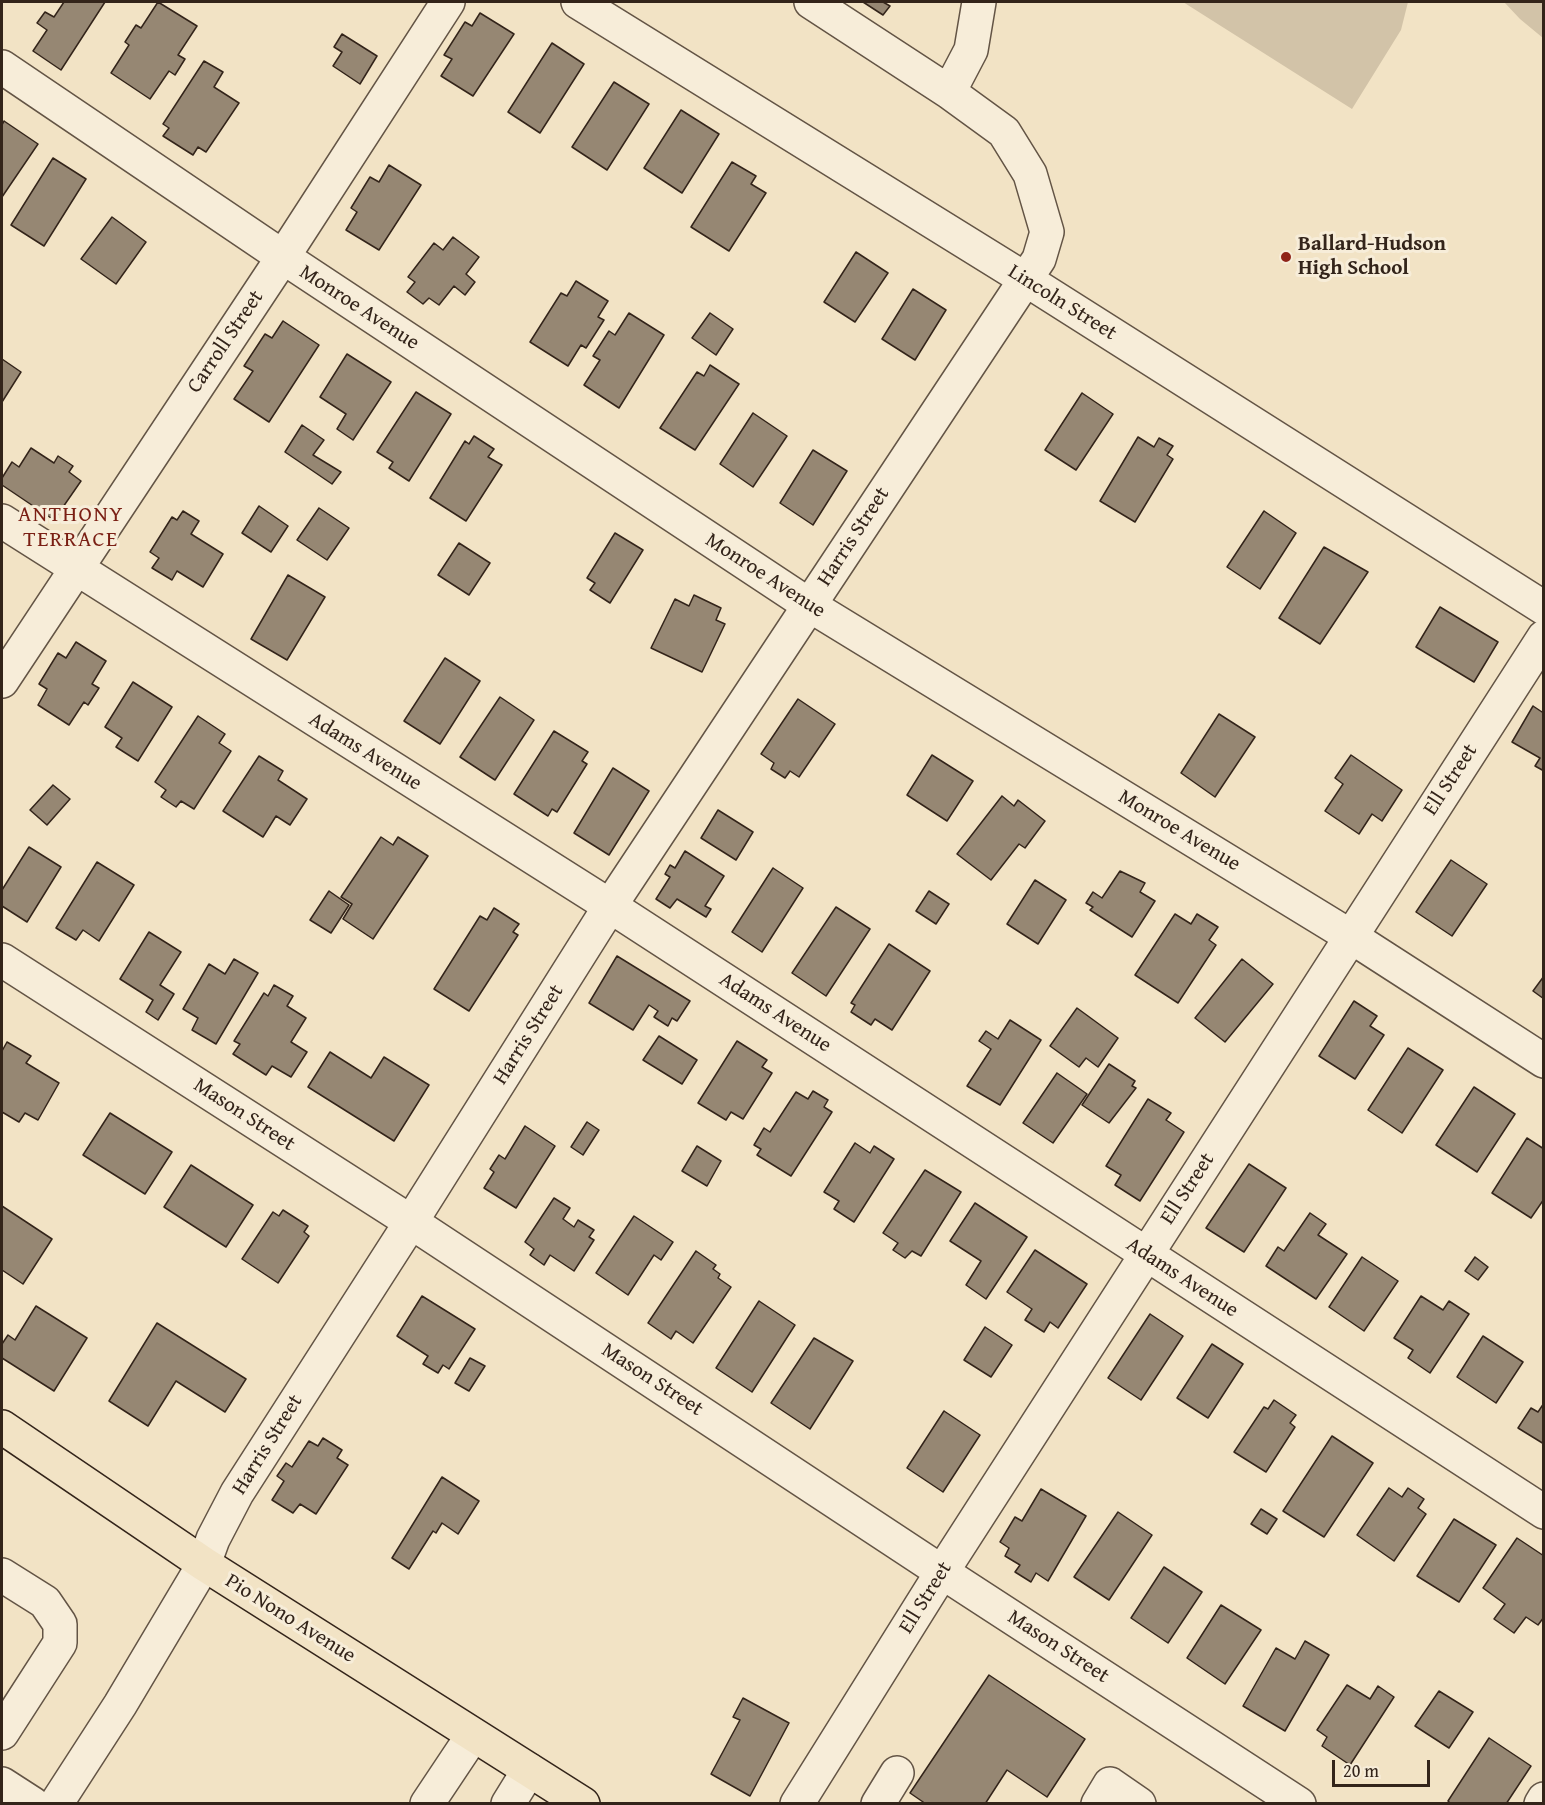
<!DOCTYPE html>
<style>
body{margin:0}
#map{position:relative;width:1545px;height:1805px;overflow:hidden;background:#f2e3c5;font-family:"Gentium Book Plus",serif}
canvas{display:block}
.frame{position:absolute;inset:0;border:3px solid #33241a;pointer-events:none}
.scale{position:absolute;left:1332px;top:1760px;width:98px;height:27px;box-sizing:border-box;border:3px solid #33241a;border-top:0;padding-left:8px;font-size:18px;line-height:21px;white-space:nowrap;color:#33241a;-webkit-text-stroke:4px #f7edd9;paint-order:stroke}
</style>
<div id="map">
<canvas width="1545" height="1805"></canvas>
<div class="frame"></div>
<div class="scale">20 m</div>
</div>
<script>
const ctx = document.querySelector('canvas').getContext('2d');
ctx.lineJoin = 'round';
function paint(path, color) {
  ctx.fillStyle = color;
  ctx.fill(path, 'evenodd');
}
function toPath(rows) {
  const path = new Path2D();
  for (const r of rows) {
    path.moveTo(r[0], r[1]);
    for (let i = 2; i < r.length; i += 2) path.lineTo(r[i], r[i + 1]);
  }
  return path;
}
function stroke(path, color, width, dash) {
  ctx.strokeStyle = color;
  ctx.lineWidth = width;
  ctx.lineCap = dash ? 'butt' : 'round';
  ctx.setLineDash(dash || []);
  ctx.stroke(path);
}
function drawText(font, color, halo, rows, align = 'center') {
  ctx.font = font + ' "Gentium Book Plus",serif';
  ctx.lineWidth = 6;
  ctx.setLineDash([]);
  ctx.textBaseline = 'middle';
  ctx.strokeStyle = halo;
  ctx.fillStyle = color;
  for (const [text, x, y, turn = 0] of rows) {
    ctx.save();
    ctx.translate(x, y);
    ctx.rotate((+turn || 0) * Math.PI / 180);
    ctx.textAlign = isNaN(turn) ? turn : align;
    if (halo) ctx.strokeText(text, 0, 0);
    ctx.fillText(text, 0, 0);
    ctx.restore();
  }
}
const green = toPath([
 [1183,2,1408,2,1401,30,1352,109],
 [1504,2,1543,2,1543,38,1520,19]
]);
const building = toPath([
 [64,2,105,2,61,70,33,51,47,30,37,23,45,12,54,17,64,2],
 [158,2,197,26,178,55,185,59,175,75,169,71,150,99,111,73,129,45,125,42,136,25,141,28,158,2],
 [863,2,883,2,890,6,883,15,863,2],
 [480,13,514,34,473,96,441,76,452,59,444,55,465,22,472,26,480,13],
 [342,34,377,56,360,84,333,66,342,52,334,47,342,34],
 [552,43,584,64,540,133,508,112,552,43],
 [204,61,223,72,214,87,239,103,206,152,198,147,193,155,163,136,169,128,163,124,204,61],
 [614,82,649,104,607,170,572,147,614,82],
 [681,110,719,134,682,193,644,168,681,110],
 [4,121,38,144,2,197,2,125,4,121],
 [53,158,86,179,44,246,11,225,53,158],
 [732,162,756,176,751,184,766,193,729,251,691,227,732,162],
 [389,165,421,185,379,250,346,230,357,212,351,208,370,177,379,182,389,165],
 [112,217,146,242,116,284,81,259,112,217],
 [453,237,479,257,466,274,475,282,465,295,454,286,439,305,429,298,423,304,407,292,415,282,408,277,434,243,443,250,453,237],
 [856,252,888,273,855,322,824,302,856,252],
 [576,281,608,301,598,317,604,320,586,348,581,345,568,366,530,342,561,293,567,296,576,281],
 [913,289,946,310,915,360,882,339,913,289],
 [629,313,664,335,619,408,584,385,600,360,593,356,609,331,615,335,629,313],
 [710,313,733,329,716,355,692,338,710,313],
 [283,321,319,345,269,422,234,399,253,371,244,366,265,334,272,338,283,321],
 [347,354,391,382,353,440,337,429,346,414,320,397,347,354],
 [2,359,21,372,2,402,2,359],
 [710,365,739,384,695,450,660,428,697,372,704,376,710,365],
 [416,392,451,414,409,481,389,468,393,462,377,452,416,392],
 [1082,393,1113,414,1076,470,1045,450,1082,393],
 [753,413,787,436,753,487,720,464,753,413],
 [302,425,324,440,313,455,341,472,332,484,285,452,302,425],
 [474,436,494,449,488,457,502,465,466,521,430,498,465,441,469,444,474,436],
 [1138,437,1154,447,1159,438,1173,446,1167,455,1173,459,1135,522,1100,501,1138,437],
 [31,448,54,463,58,456,73,466,69,472,81,481,54,520,2,485,2,478,12,462,19,467,31,448],
 [813,450,847,471,813,525,780,503,813,450],
 [259,506,288,526,271,552,242,533,259,506],
 [319,508,349,528,327,560,297,540,319,508],
 [183,511,199,521,191,534,223,554,203,587,177,571,172,580,152,568,159,558,150,552,172,517,177,520,183,511],
 [1264,511,1296,533,1260,589,1227,567,1264,511],
 [615,533,643,550,610,603,590,590,595,583,587,578,615,533],
 [459,543,490,563,469,595,438,575,459,543],
 [1324,547,1368,572,1320,644,1279,618,1324,547],
 [288,575,325,597,287,660,251,639,288,575],
 [694,595,721,608,716,620,725,624,702,672,651,648,675,599,689,606,694,595],
 [1440,607,1498,642,1474,682,1416,647,1440,607],
 [76,642,106,661,92,684,99,688,88,705,84,702,69,725,38,705,47,689,39,684,58,653,66,658,76,642],
 [445,658,480,681,440,744,404,721,445,658],
 [133,682,172,707,138,761,116,747,122,738,105,727,133,682],
 [500,697,534,720,495,780,460,757,500,697],
 [798,699,835,724,799,777,790,771,785,778,771,769,774,763,761,754,798,699],
 [1533,706,1542,712,1544,710,1544,771,1535,766,1540,758,1512,742,1533,706],
 [1219,714,1255,737,1215,797,1181,773,1219,714],
 [198,716,225,734,219,743,231,751,194,809,181,801,176,807,161,797,166,790,155,782,198,716],
 [554,731,588,752,582,761,587,764,557,812,552,809,548,816,514,794,554,731],
 [932,755,973,781,947,821,907,795,932,755],
 [1351,755,1402,790,1382,821,1372,814,1359,834,1325,811,1343,784,1335,778,1351,755],
 [259,756,283,771,278,780,307,799,290,825,276,816,263,837,223,811,259,756],
 [613,768,649,791,609,855,574,833,613,768],
 [53,785,70,799,47,825,30,810,53,785],
 [1002,796,1014,806,1018,800,1045,821,1025,848,1019,844,991,880,957,854,1002,796],
 [718,810,753,832,736,860,701,838,718,810],
 [381,837,393,845,398,837,428,856,373,939,343,919,352,904,341,897,381,837],
 [29,847,61,867,27,922,2,906,2,890,29,847],
 [685,851,724,876,705,906,711,909,706,917,677,899,670,908,656,899,670,877,665,874,670,865,675,868,685,851],
 [1451,860,1487,884,1452,936,1416,912,1451,860],
 [97,862,134,885,99,941,83,930,76,940,56,928,97,862],
 [773,868,803,888,762,952,732,932,773,868],
 [1120,871,1145,883,1140,892,1155,901,1132,937,1090,910,1093,907,1086,903,1093,892,1102,898,1120,871],
 [1035,880,1066,900,1038,944,1007,924,1035,880],
 [329,891,349,905,331,933,310,920,329,891],
 [929,891,949,904,936,924,916,911,929,891],
 [836,907,870,929,826,996,792,973,836,907],
 [494,908,519,924,513,932,518,935,469,1011,434,989,480,916,487,920,494,908],
 [1175,914,1191,924,1197,914,1218,927,1209,940,1216,945,1178,1003,1135,975,1175,914],
 [149,932,181,952,160,985,174,994,158,1020,146,1012,153,1000,120,979,149,932],
 [889,944,930,971,892,1030,875,1019,871,1025,851,1012,855,1005,851,1003,889,944],
 [617,956,690,1001,677,1021,672,1018,668,1026,654,1017,658,1011,649,1005,633,1030,589,1003,617,956],
 [234,959,258,973,216,1044,192,1030,198,1018,183,1009,209,964,225,974,234,959],
 [1242,959,1273,984,1225,1042,1195,1018,1242,959],
 [1544,976,1544,999,1533,991,1544,976],
 [274,985,293,996,287,1006,306,1018,291,1042,307,1052,291,1077,272,1066,266,1075,233,1054,240,1044,234,1041,264,993,268,996,274,985],
 [1354,1001,1377,1016,1370,1026,1384,1035,1355,1079,1319,1056,1354,1001],
 [1077,1008,1118,1038,1098,1067,1086,1058,1079,1067,1050,1046,1077,1008],
 [1010,1020,1041,1040,1000,1105,967,1086,991,1049,979,1041,986,1031,998,1039,1010,1020],
 [659,1036,697,1060,682,1084,643,1060,659,1036],
 [737,1041,767,1060,762,1067,772,1073,743,1119,731,1112,726,1120,698,1103,737,1041],
 [7,1042,31,1056,26,1063,59,1083,38,1120,25,1113,19,1122,2,1112,2,1051,7,1042],
 [1408,1048,1443,1070,1402,1133,1368,1110,1408,1048],
 [330,1052,371,1078,384,1057,429,1085,394,1141,308,1087,330,1052],
 [1109,1064,1135,1081,1132,1086,1136,1088,1109,1123,1082,1105,1109,1064],
 [1057,1073,1087,1094,1053,1143,1023,1123,1057,1073],
 [1474,1087,1515,1114,1477,1172,1436,1145,1474,1087],
 [813,1091,828,1100,824,1107,832,1112,791,1176,757,1155,761,1149,754,1145,764,1128,770,1132,796,1092,808,1099,813,1091],
 [1148,1099,1171,1113,1166,1120,1184,1132,1140,1201,1115,1185,1121,1175,1106,1166,1148,1099],
 [110,1113,172,1152,145,1194,83,1155,110,1113],
 [587,1122,599,1130,583,1155,571,1147,587,1122],
 [525,1126,555,1146,516,1208,484,1188,494,1172,490,1169,499,1155,505,1159,525,1126],
 [1527,1138,1544,1149,1544,1199,1531,1218,1492,1193,1527,1138],
 [855,1143,870,1153,874,1146,894,1159,854,1222,834,1209,839,1201,824,1192,855,1143],
 [697,1146,721,1161,707,1186,682,1171,697,1146],
 [1249,1164,1286,1188,1244,1252,1206,1228,1249,1164],
 [191,1165,253,1205,226,1247,164,1207,191,1165],
 [925,1170,961,1192,921,1256,912,1251,905,1258,893,1250,898,1243,883,1233,925,1170],
 [554,1198,570,1208,563,1219,574,1227,578,1220,594,1230,589,1237,594,1240,574,1271,550,1255,544,1265,530,1255,534,1249,525,1242,554,1198],
 [975,1203,1027,1237,986,1299,966,1285,981,1261,950,1241,975,1203],
 [2,1206,52,1239,23,1284,2,1270,2,1206],
 [283,1210,308,1226,304,1232,309,1236,278,1283,242,1259,273,1212,279,1216,283,1210],
 [1310,1213,1326,1224,1318,1235,1347,1254,1316,1299,1266,1266,1278,1247,1284,1251,1310,1213],
 [634,1216,673,1242,661,1260,654,1255,628,1295,596,1273,634,1216],
 [1035,1250,1087,1284,1058,1328,1050,1322,1044,1332,1025,1320,1032,1309,1007,1292,1035,1250],
 [696,1251,716,1265,713,1269,720,1274,718,1278,731,1287,693,1343,676,1331,671,1339,648,1323,696,1251],
 [1362,1257,1398,1281,1364,1331,1329,1307,1362,1257],
 [1475,1257,1488,1267,1478,1280,1465,1271,1475,1257],
 [422,1296,475,1329,449,1369,443,1365,438,1373,423,1364,428,1356,397,1336,422,1296],
 [1421,1296,1443,1310,1449,1301,1469,1314,1430,1373,1408,1358,1413,1350,1394,1338,1421,1296],
 [759,1301,795,1325,752,1392,716,1368,759,1301],
 [36,1306,87,1338,54,1391,2,1358,2,1344,8,1335,15,1340,36,1306],
 [1150,1314,1183,1336,1141,1400,1108,1378,1150,1314],
 [157,1323,246,1379,225,1412,176,1381,148,1426,109,1401,157,1323],
 [985,1327,1012,1345,991,1377,964,1360,985,1327],
 [1483,1336,1523,1362,1496,1403,1457,1377,1483,1336],
 [814,1338,853,1361,810,1429,771,1403,814,1338],
 [1212,1344,1243,1364,1208,1418,1177,1398,1212,1344],
 [470,1358,485,1366,469,1391,455,1383,470,1358],
 [1274,1400,1296,1415,1290,1423,1295,1427,1266,1472,1234,1452,1264,1407,1268,1409,1274,1400],
 [1544,1403,1544,1444,1518,1428,1531,1408,1538,1412,1544,1403],
 [944,1411,980,1435,943,1492,907,1468,944,1411],
 [1332,1436,1373,1463,1324,1537,1283,1511,1332,1436],
 [323,1438,342,1450,337,1458,348,1465,316,1514,300,1504,293,1513,272,1500,284,1481,277,1476,286,1463,292,1467,309,1441,318,1446,323,1438],
 [442,1477,479,1501,458,1534,442,1523,436,1533,433,1531,409,1569,392,1558,442,1477],
 [1389,1488,1402,1497,1408,1488,1424,1499,1418,1508,1426,1514,1394,1561,1357,1535,1389,1488],
 [1041,1489,1086,1516,1048,1581,1036,1573,1031,1582,1015,1572,1020,1565,1005,1556,1009,1548,1000,1542,1015,1517,1022,1521,1041,1489],
 [1261,1509,1277,1519,1267,1534,1251,1524,1261,1509],
 [1118,1512,1152,1535,1109,1600,1074,1577,1118,1512],
 [1454,1519,1496,1545,1459,1602,1417,1576,1454,1519],
 [1517,1538,1544,1556,1544,1617,1538,1625,1526,1617,1514,1633,1494,1619,1505,1604,1483,1588,1517,1538],
 [1164,1567,1202,1592,1168,1643,1131,1618,1164,1567],
 [1221,1605,1261,1630,1225,1684,1187,1658,1221,1605],
 [1305,1641,1329,1655,1285,1731,1243,1706,1276,1648,1295,1659,1305,1641],
 [989,1675,1085,1739,1047,1797,1007,1770,985,1804,926,1804,910,1793,989,1675],
 [1347,1685,1370,1699,1378,1686,1394,1697,1350,1765,1322,1746,1327,1737,1317,1730,1347,1685],
 [1439,1691,1473,1712,1449,1748,1415,1726,1439,1691],
 [743,1698,789,1723,750,1796,711,1774,740,1720,733,1717,743,1698],
 [1489,1738,1531,1766,1506,1804,1451,1804,1448,1801,1489,1738]
]);
const minor = toPath([
 [578,2,1025,279,1544,608],
 [2,67,283,257,809,605,1350,936,1544,1061],
 [949,92,971,50,979,2],
 [2,521,610,906,1544,1512],
 [2,681,283,257,448,2],
 [2,960,411,1222,942,1572,1299,1804],
 [2,1575,45,1602,60,1624,60,1643,2,1733],
 [2,1784,33,1804],
 [56,1804,120,1705,204,1564,213,1539,237,1493,411,1222,610,906,1039,259,1047,232,1030,174,1004,132,949,92,811,2],
 [427,1804,473,1735],
 [508,1804,529,1770],
 [797,1804,942,1572,1544,637],
 [878,1804,897,1773],
 [1098,1804,1110,1784,1139,1804],
 [1541,1804,1544,1799]
]);
const major = toPath([
 [2,1427,204,1564,583,1804]
]);
const markers = [
 [1286,257,6,"#8f2418"]
];
const poiNames = [
 ["Ballard-Hudson",1298,245],
 ["High School",1298,269]
];
const streetNames = [
 ["Lincoln Street",1062,303,32],
 ["Monroe Avenue",359,308,33],
 ["Carroll Street",226,342,-56],
 ["Harris Street",854,537,-57],
 ["Monroe Avenue",765,576,33],
 ["Adams Avenue",365,752,32],
 ["Ell Street",1451,780,-57],
 ["Monroe Avenue",1179,831,31],
 ["Adams Avenue",775,1013,33],
 ["Harris Street",529,1035,-58],
 ["Mason Street",244,1115,33],
 ["Ell Street",1188,1189,-57],
 ["Adams Avenue",1182,1278,33],
 ["Mason Street",652,1380,33],
 ["Harris Street",268,1445,-58],
 ["Ell Street",926,1598,-58],
 ["Pio Nono Avenue",290,1619,32],
 ["Mason Street",1058,1647,33]
];
const neighbourhoodNames = [
 ["ANTHONY",71,515],
 ["TERRACE",71,540]
];
paint(green, '#d2c3a8');
paint(building, '#968773');
stroke(building, '#33241a', 1.5);
stroke(minor, '#635445', 36);
stroke(major, '#33241a', 36);
stroke(minor, '#f7edd9', 33);
stroke(major, '#f2e3c5', 33);
for (const [x, y, r, color] of markers) {
  const dot = new Path2D();
  dot.arc(x, y, r, 0, 2 * Math.PI);
  ctx.fillStyle = color;
  ctx.fill(dot);
  stroke(dot, '#f7edd9', 2);
}
drawText('bold 21px', '#33241a', '#f7edd9', poiNames, 'left');
drawText('21px', '#33241a', '#f7edd9', streetNames);
ctx.letterSpacing = '1.5px';
drawText('22px', '#7a1f14', '#f7edd9', neighbourhoodNames);
ctx.letterSpacing = '0px';
</script>
